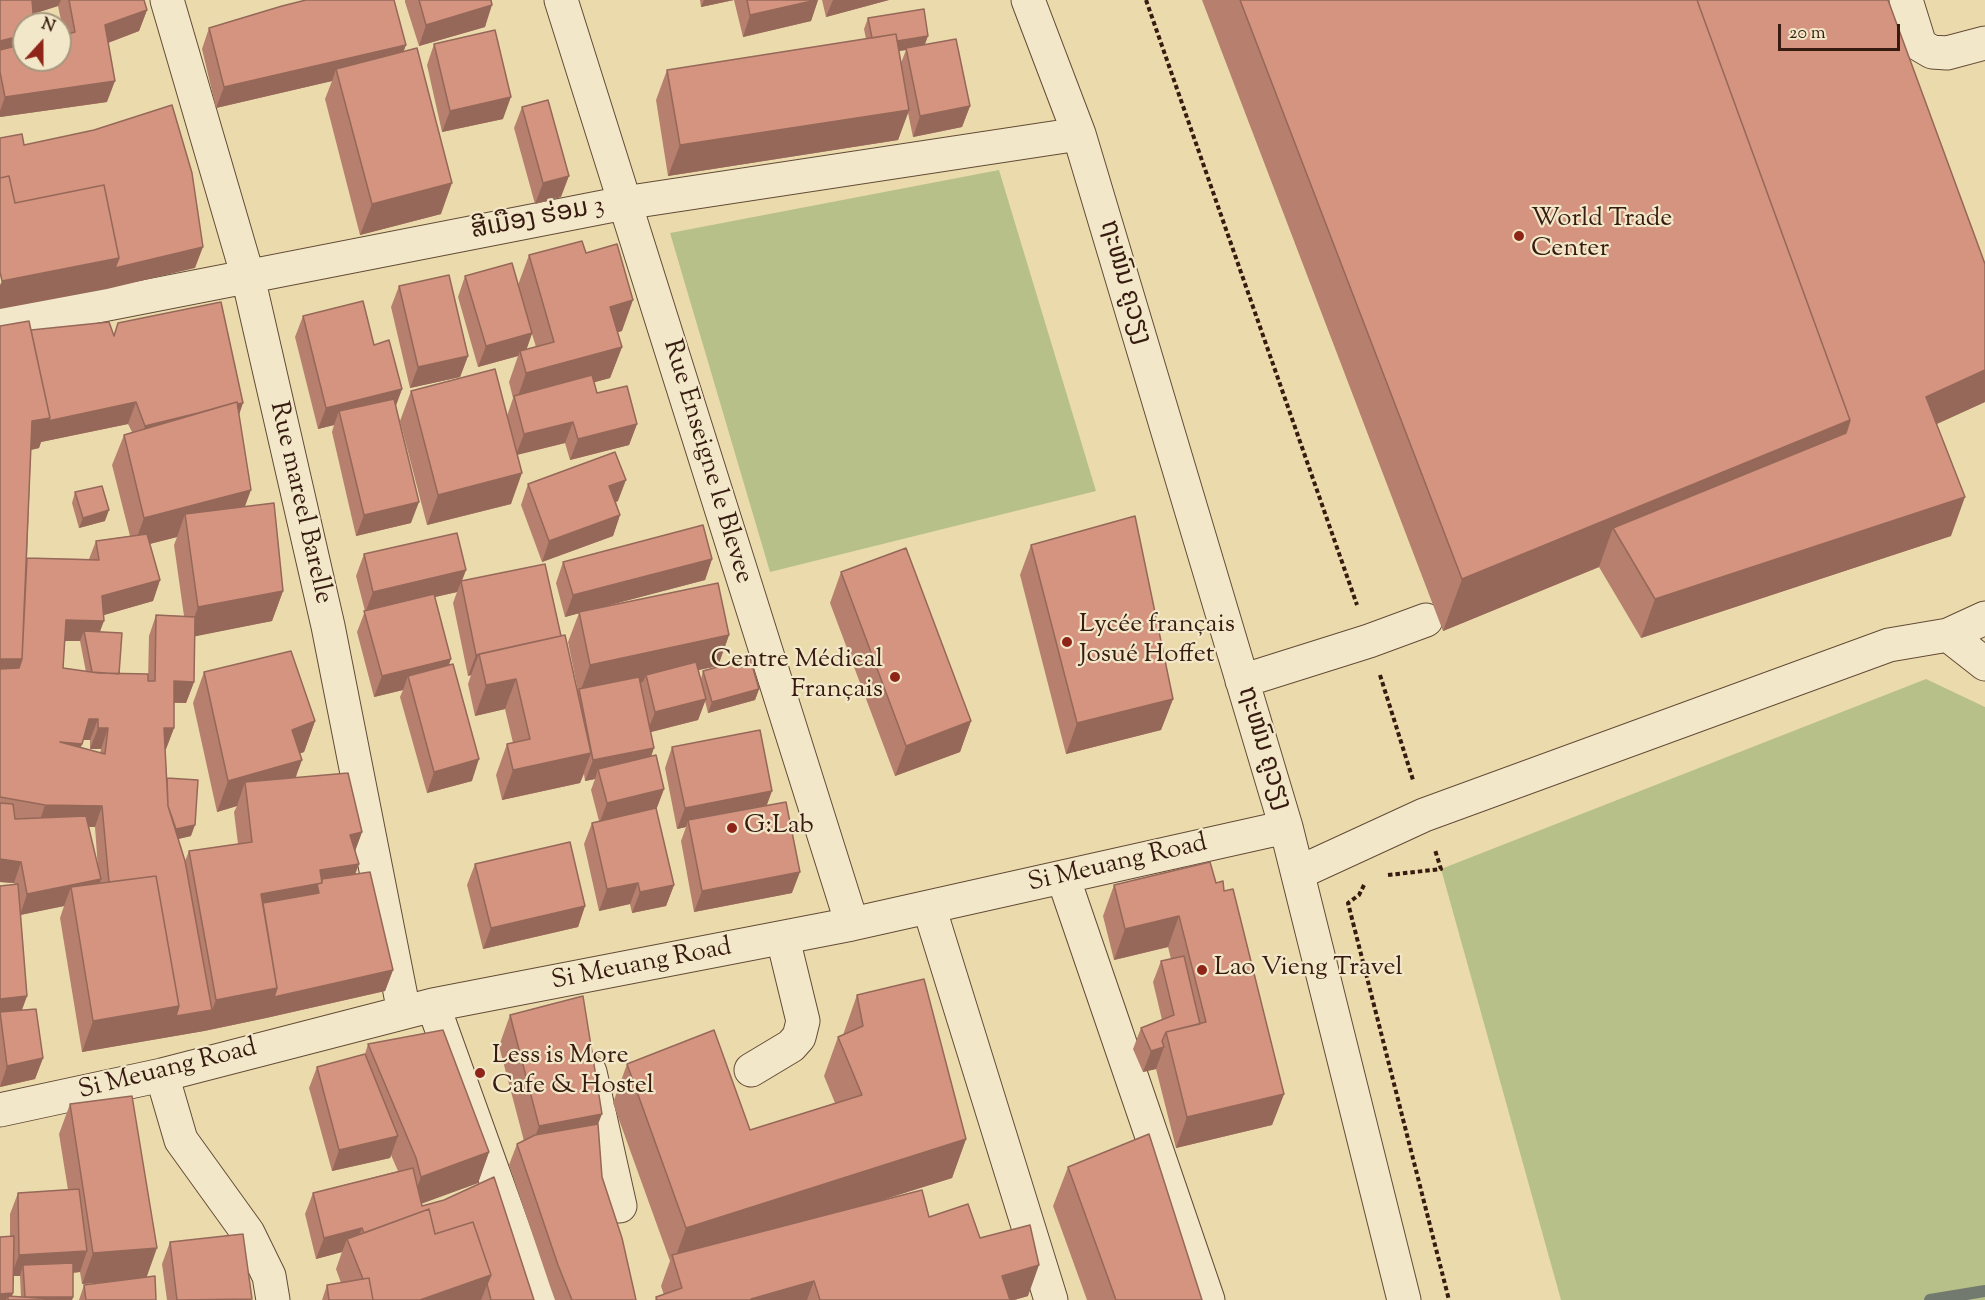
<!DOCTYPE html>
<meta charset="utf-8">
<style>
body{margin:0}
#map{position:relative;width:1985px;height:1300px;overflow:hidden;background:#ebdbac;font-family:"Sorts Mill Goudy",serif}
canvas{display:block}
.north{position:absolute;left:12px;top:12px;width:60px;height:60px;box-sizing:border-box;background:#f2e8c9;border:2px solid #a7967f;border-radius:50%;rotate:21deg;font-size:16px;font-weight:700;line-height:24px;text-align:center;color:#371b10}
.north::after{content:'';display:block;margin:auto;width:21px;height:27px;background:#8f2418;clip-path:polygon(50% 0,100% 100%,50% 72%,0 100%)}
.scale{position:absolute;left:1778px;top:24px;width:122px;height:27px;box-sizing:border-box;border:3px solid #371b10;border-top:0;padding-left:8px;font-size:18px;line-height:21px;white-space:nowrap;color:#371b10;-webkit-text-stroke:4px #f2e8c9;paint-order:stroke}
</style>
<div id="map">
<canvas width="1985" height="1300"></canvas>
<div class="north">N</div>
<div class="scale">20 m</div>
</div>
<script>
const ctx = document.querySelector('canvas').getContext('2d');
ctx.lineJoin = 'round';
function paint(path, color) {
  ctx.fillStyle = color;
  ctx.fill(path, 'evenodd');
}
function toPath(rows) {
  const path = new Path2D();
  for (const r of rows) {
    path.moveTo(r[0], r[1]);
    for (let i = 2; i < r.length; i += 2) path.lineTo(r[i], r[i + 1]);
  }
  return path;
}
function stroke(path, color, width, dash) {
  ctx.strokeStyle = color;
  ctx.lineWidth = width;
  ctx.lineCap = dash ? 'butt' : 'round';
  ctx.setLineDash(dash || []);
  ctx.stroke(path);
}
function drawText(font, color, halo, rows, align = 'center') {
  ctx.font = font + ' "Sorts Mill Goudy","Noto Sans Lao",serif';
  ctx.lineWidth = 4.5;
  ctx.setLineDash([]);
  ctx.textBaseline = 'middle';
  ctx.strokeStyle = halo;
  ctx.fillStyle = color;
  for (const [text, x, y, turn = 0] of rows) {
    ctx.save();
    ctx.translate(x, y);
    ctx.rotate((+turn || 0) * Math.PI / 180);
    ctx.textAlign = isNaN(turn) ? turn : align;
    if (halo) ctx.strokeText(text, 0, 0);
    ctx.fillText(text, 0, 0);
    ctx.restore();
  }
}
const green = toPath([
 [999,170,1096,491,770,572,670,233],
 [1926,679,1985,707,1985,1300,1561,1300,1441,869]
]);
const stream = toPath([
 [1930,1300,1985,1291]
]);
const path = toPath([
 [1146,0,1357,605],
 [1380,675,1413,780],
 [1388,875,1441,869,1435,850],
 [1364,885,1359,895,1348,903,1449,1300]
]);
const minor = toPath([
 [167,0,248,277,328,626,404,1012],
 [561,0,852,924],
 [1028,0,1079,134,1286,827,1404,1300],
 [1906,0,1920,45,1932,52,1947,53,1985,43],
 [0,325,624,203,1079,134],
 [1948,635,1985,664],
 [1242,681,1369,641,1426,620],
 [1298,873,1424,815,1889,645,1948,635,1985,618],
 [1063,877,1208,1300],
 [929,907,1051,1300],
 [433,1005,539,1300],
 [751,1070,791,1046,799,1037,803,1021,783,939],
 [590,1072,620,1206],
 [162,1075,181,1140,248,1233,269,1276,273,1300],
 [0,1110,162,1075,433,1005,852,924,1286,827]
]);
const wall = toPath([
 [0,0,144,0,147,10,139,31,108,43,107,102,0,117],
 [58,6,64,35,24,60,33,14],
 [405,0,491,0,485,27,419,46,405,2],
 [700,0,734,0,701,7],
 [734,0,818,0,811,21,743,37],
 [822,0,889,0,826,17],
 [1202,0,1888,0,1985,264,1985,402,1937,424,1951,536,1641,638,1599,567,1443,631],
 [868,18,925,44,970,106,962,127,913,137,908,113,898,140,668,176,656,100,667,70,866,39,864,29],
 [906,50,901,63,899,51],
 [209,28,406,45,403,52,441,214,360,235,325,99,332,81,216,108,202,49],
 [434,44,503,119,442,132,427,65],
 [522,107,561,197,535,204,514,128],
 [586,253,622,331,617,332,622,347,610,378,594,382,597,393,637,424,629,445,570,460,565,443,517,455,511,504,427,525,400,421,411,391,507,416,513,398,509,382,518,356,478,367,458,297,465,276,518,285,529,255],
 [532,334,536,347,526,350],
 [399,286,468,356,460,377,410,388,391,307],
 [303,316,374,345,402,389,396,406,411,523,356,536,332,432,334,425,318,429,295,337],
 [0,326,31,330,114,335,239,414,245,506,283,591,272,621,194,636,194,682,186,703,174,703,174,728,166,749,165,749,167,778,191,836,178,839,185,861,189,851,238,844,234,812,237,806,217,812,193,703,204,672,315,721,304,752,300,753,296,777,362,832,355,851,355,874,393,970,385,991,266,1018,204,1031,82,1052,60,918,64,906,20,915,27,996,22,1010,43,1058,35,1079,0,1087,0,886,14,885,14,883,0,882],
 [128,424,132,432,124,435,112,465,130,536,96,541,89,559,27,558,31,450,39,448,41,442],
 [177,537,174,545,184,616,156,615,149,636,148,681,119,674,100,632,103,615,153,601,160,580,150,544],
 [65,641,80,641,86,672,63,668],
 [83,740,90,740,90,749,101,749,100,753,81,747],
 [89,827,95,827,98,869],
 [528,484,618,501,616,502,620,515,613,536,542,562,521,505],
 [75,492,105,521,79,528,72,503],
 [1031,545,1173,699,1161,730,1066,754,1020,575],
 [364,554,466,570,462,581,561,636,578,691,568,642,579,613,565,617,556,583,563,562,712,559,705,580,597,608,729,635,718,666,698,670,701,679,703,671,759,689,755,700,708,713,705,701,698,720,651,732,651,756,664,789,656,810,674,885,666,906,632,913,630,904,599,911,584,844,592,823,599,821,591,790,595,779,585,781,584,774,580,783,502,800,496,775,507,744,513,743,505,709,475,716,468,684,471,675,468,676,453,603,457,592,435,597,472,781,427,793,400,697,403,690,374,697,357,632,365,611,356,576],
 [841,572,971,721,960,752,895,776,830,603],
 [672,747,767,805,792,893,694,912,681,841,686,827,677,829,665,768],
 [475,864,585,906,578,927,483,949,467,885],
 [1216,883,1224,891,1284,1094,1272,1125,1176,1148,1156,1069,1143,1072,1133,1049,1141,1028,1162,1020,1153,982,1161,961,1171,959,1168,947,1114,960,1103,916,1114,885],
 [857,995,966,1139,952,1178,869,1204,929,1217,980,1238,1028,1296,1014,1300,655,1300,656,1297,664,1295,661,1286,670,1261,613,1103,627,1064,750,1130,835,1103,824,1076,838,1037,843,1035],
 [510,1015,598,1124,602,1177,636,1300,555,1300,550,1286,509,1165,517,1144,524,1141,499,1046],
 [368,1044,489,1152,478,1183,422,1203,422,1206,534,1300,322,1300,327,1285,341,1283,336,1269,342,1252,316,1259,305,1214,313,1193,398,1171,391,1155,390,1158,332,1171,309,1088,317,1067,365,1054],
 [70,1104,146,1277,156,1300,79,1300,84,1285,110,1282,82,1284,80,1272,73,1273,73,1297,72,1300,0,1300,10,1237,10,1214,18,1193,68,1190,59,1134],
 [13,1276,20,1276,21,1297,12,1296,13,1293],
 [1068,1167,1202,1300,1087,1300,1053,1206],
 [170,1242,252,1300,167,1300,162,1264]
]);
const shadedWall = toPath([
 [27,0,61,0,58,6,20,18],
 [704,0,734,0,701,7],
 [818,0,811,21,743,37,750,15],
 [833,0,889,0,826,17],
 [492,5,485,27,419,46,426,25],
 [147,10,139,31,97,47,105,25],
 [24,35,24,60,0,69,0,41],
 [928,36,924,47,906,48,906,50,869,55,873,45],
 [406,45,398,66,336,69,332,81,216,108,224,87],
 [115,81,107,102,0,117,0,111,5,97],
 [511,97,503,119,442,132,450,111],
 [970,106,962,127,913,137,920,116],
 [909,110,898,140,668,176,680,145],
 [569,176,561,197,535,204,543,183],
 [452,183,441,214,360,235,372,204],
 [203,247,195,268,107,289,0,309,0,285,2,281,119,258],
 [633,300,622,331,599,338,610,307],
 [532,333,525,354,520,351,518,356,478,367,486,346],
 [622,347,610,378,516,404,516,402,526,373],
 [468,356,460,377,410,388,418,367],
 [1985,370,1985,402,1912,435,1926,397],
 [402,389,394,410,339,411,334,425,318,429,326,408],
 [136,402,128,424,41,442,39,448,21,452,32,421],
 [243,403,236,424,138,447,145,426],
 [1850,420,1831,472,1613,528,1599,567,1443,631,1462,579],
 [573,422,565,443,516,455,524,434],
 [637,424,629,445,570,460,578,439],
 [522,473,511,504,427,525,438,495],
 [626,480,618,501,602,507,609,486],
 [251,490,240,520,185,514,177,537,133,548,144,518],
 [1965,497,1951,536,1641,638,1655,599],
 [419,502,411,523,356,536,364,515],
 [109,510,105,521,79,528,83,518],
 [620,515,613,536,542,562,549,541],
 [712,559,705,580,565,617,573,595],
 [466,570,457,592,365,613,373,592],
 [160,580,153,601,94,618,102,596],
 [283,591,272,621,187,638,198,607],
 [66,620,104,621,96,642,84,631,80,641,58,641],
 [729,635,718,666,647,681,646,675,643,682,579,695,590,665],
 [479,654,471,675,468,676,476,655],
 [0,659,22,659,11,689,0,690],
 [451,659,444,680,408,676,403,690,374,697,382,676],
 [516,679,505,709,475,716,486,685],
 [174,681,194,682,186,703,166,702],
 [759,689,755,700,708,713,712,702],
 [706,699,698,720,647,733,655,712],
 [1173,699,1161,730,1066,754,1077,723],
 [89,719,98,719,90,740,81,740],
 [315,721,304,752,280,761,292,730],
 [971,721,960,752,895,776,906,746],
 [98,728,108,728,101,749,90,749],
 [164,728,174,728,166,749,156,749],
 [60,742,82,744,74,765],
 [654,748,647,769,598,769,595,779,585,781,593,760],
 [591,753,580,783,502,800,513,770],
 [479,759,472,781,427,793,434,772],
 [302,760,291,790,245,782,237,806,217,812,228,781],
 [664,789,656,810,599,824,607,803],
 [772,791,764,813,688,820,686,827,677,829,685,808],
 [45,805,102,806,95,827,38,826],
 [195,825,191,836,165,842,169,831],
 [362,832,351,862,350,835],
 [0,859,21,862,14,883,0,882],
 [359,864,348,894,258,904,261,894,320,870],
 [800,872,792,893,694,912,702,891],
 [101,879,93,900,71,887,64,906,20,915,27,894],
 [638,883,630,904,599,911,607,889],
 [674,885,666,906,632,913,640,892],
 [585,906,578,927,483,949,491,928],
 [1179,916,1168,947,1114,960,1125,929],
 [393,970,385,991,266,1018,204,1031,216,1000,277,988],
 [27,996,19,1017,0,1019,0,999],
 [179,1006,212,1010,204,1031,82,1052,93,1021],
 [1164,1047,1156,1069,1143,1072,1151,1051],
 [43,1058,35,1079,0,1087,7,1066],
 [1284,1094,1272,1125,1176,1148,1187,1117],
 [602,1114,590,1145,528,1156,539,1126],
 [398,1136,390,1158,332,1171,339,1150],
 [966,1139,952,1178,675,1265,674,1261,686,1228],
 [489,1152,478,1183,410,1208,421,1177],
 [362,1228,354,1249,347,1239,342,1252,316,1259,324,1238],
 [157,1248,146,1279,82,1284,93,1253],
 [87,1251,80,1272,24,1276,23,1265,20,1276,11,1276,19,1255],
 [1039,1265,1028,1296,1014,1300,993,1300,1002,1276],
 [491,1275,481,1300,420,1300],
 [814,1281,807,1300,751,1300,751,1299],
 [13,1293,10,1300,8,1296,6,1300,0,1300,0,1294],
 [73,1297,72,1300,25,1298]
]);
const building = toPath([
 [0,0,32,0,34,24,24,24,24,35,0,41,0,0],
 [69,0,144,0,147,10,105,25,115,81,5,97,0,72,0,50,24,44,24,60,60,60,60,36,75,32,69,0],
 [306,0,394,0,406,45,224,87,209,28,282,6,306,0],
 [419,0,491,0,492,5,426,25,419,0],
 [747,0,816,0,750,15,747,0],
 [1240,0,1697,0,1850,420,1462,579,1240,0],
 [1697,0,1888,0,1985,264,1985,370,1926,397,1965,497,1655,599,1613,528,1846,433,1850,420,1697,0],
 [924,9,928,36,897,41,896,34,872,38,868,18,924,9],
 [495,30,511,97,450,111,434,44,495,30],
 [896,34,909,110,680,145,667,70,896,34],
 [956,39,970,106,920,116,906,48,956,39],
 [417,48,452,183,372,204,336,69,417,48],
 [548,100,569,176,543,183,522,107,548,100],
 [172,105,192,173,203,247,115,268,119,258,104,185,15,203,9,176,0,178,0,138,22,134,24,145,94,130,172,105],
 [9,176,15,203,104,185,119,258,2,281,0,272,0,178,9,176],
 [582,241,586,253,617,244,633,300,610,307,622,347,526,373,520,351,554,342,529,255,582,241],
 [512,263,532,333,486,346,465,276,512,263],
 [449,275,468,356,418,367,399,286,449,275],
 [363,301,374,345,389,340,402,389,326,408,303,316,363,301],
 [221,302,243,403,238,404,237,402,198,413,145,426,136,402,48,421,50,418,31,330,109,322,114,336,118,323,221,302],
 [29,321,50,418,32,421,22,659,0,659,0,326,29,321],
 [495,369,522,473,438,495,411,391,495,369],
 [592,375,597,393,627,386,637,424,578,439,573,422,524,434,514,396,592,375],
 [394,399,419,502,364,515,339,411,394,399],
 [237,402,251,490,144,518,124,435,237,402],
 [615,452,626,480,609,486,620,515,549,541,528,484,615,452],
 [102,486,109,510,83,518,75,492,102,486],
 [274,503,283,591,198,607,185,514,274,503],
 [1135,516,1173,699,1077,723,1031,545,1135,516],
 [703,525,712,559,573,595,563,562,703,525],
 [457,533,466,570,373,592,364,554,457,533],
 [147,534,160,580,102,596,104,621,66,620,63,668,98,673,148,674,148,681,155,681,156,615,195,617,194,682,174,681,174,728,164,728,168,806,185,861,212,1010,176,1016,179,1006,156,876,109,882,102,806,45,805,0,797,0,669,19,668,22,659,27,558,99,560,96,541,147,534],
 [89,719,98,719,98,728,108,728,105,754,60,742,82,744,89,719],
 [906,548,971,721,906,746,841,572,906,548],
 [545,564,561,636,476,655,461,581,545,564],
 [718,583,729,635,590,665,579,612,718,583],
 [434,594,451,659,382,676,364,611,434,594],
 [84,631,122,633,119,674,92,672,84,631],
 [565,635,591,753,513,770,507,744,530,739,516,679,486,685,479,654,565,635],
 [291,651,315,721,292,730,302,760,228,781,204,672,291,651],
 [750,658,759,689,712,702,703,671,750,658],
 [696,662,706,699,655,712,646,675,696,662],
 [453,664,479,759,434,772,408,676,453,664],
 [639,677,654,748,593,760,579,689,639,677],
 [760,730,772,791,685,808,672,747,760,730],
 [656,755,664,789,607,803,598,769,656,755],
 [348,773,362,832,350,835,359,864,320,870,322,883,261,894,277,988,216,1000,189,851,252,842,245,782,348,773],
 [167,778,198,780,195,825,176,829,168,806,167,778],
 [786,802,800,872,702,891,688,820,786,802],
 [0,803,13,804,15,819,86,816,101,879,27,894,21,862,0,859,0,803],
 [656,808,674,885,640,892,638,883,607,889,592,823,656,808],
 [570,842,585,906,491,928,475,864,570,842],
 [1210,862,1216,883,1223,881,1224,891,1233,889,1284,1094,1187,1117,1166,1032,1206,1022,1179,916,1125,929,1114,885,1210,862],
 [370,872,393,970,274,997,277,988,263,903,319,893,317,884,322,883,322,879,370,872],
 [156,876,179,1006,93,1021,71,887,156,876],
 [18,884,27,996,0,999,0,886,18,884],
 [1184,956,1200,1024,1166,1032,1162,1041,1164,1047,1151,1051,1141,1028,1174,1015,1161,961,1184,956],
 [924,979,966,1139,686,1228,627,1064,714,1030,750,1130,862,1095,838,1037,863,1026,857,995,924,979],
 [583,996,602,1114,539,1126,510,1015,583,996],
 [36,1009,43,1058,7,1066,0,1012,36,1009],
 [443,1030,489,1152,421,1177,416,1158,368,1044,443,1030],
 [365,1054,398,1136,339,1150,317,1067,365,1054],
 [132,1096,157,1248,93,1253,70,1104,132,1096],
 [598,1124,602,1177,622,1238,636,1300,572,1300,558,1265,517,1144,535,1135,598,1124],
 [1149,1134,1202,1300,1116,1300,1068,1167,1149,1134],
 [413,1168,422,1206,444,1200,494,1177,534,1300,491,1300,487,1284,491,1275,473,1222,435,1234,429,1209,364,1233,362,1228,324,1238,313,1193,413,1168],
 [79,1189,87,1251,19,1255,18,1193,79,1189],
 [922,1190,929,1217,968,1204,980,1238,1030,1225,1039,1265,1002,1276,1010,1300,820,1300,814,1281,751,1299,751,1300,657,1300,656,1297,682,1288,672,1255,922,1190],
 [429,1209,435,1234,473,1222,491,1275,420,1300,373,1300,369,1278,363,1279,347,1239,429,1209],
 [243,1234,252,1299,177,1300,170,1242,243,1234],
 [14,1236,13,1293,0,1294,0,1237,14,1236],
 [73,1263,73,1297,25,1297,23,1265,73,1263],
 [155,1276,156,1300,86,1300,84,1285,155,1276],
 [369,1278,373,1300,329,1300,327,1285,369,1278],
 [8,1296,67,1300,8,1300,8,1296]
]);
const markers = [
 [1519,236,6,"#8f2418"],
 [1067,642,6,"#8f2418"],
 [895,677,6,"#8f2418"],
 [732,828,6,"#8f2418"],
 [1202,970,6,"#8f2418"],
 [480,1073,6,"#8f2418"]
];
const streetNames = [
 ["ສີເມືອງ ຮ່ອມ 3",538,220,-11],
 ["ຖະໜົນ ຄູວຽງ",1123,283,74],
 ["Rue Enseigne le Blevee",706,462,73],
 ["Rue mareel Barelle",299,503,77],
 ["ຖະໜົນ ຄູວຽງ",1262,749,73],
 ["Si Meuang Road",1118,865,-13],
 ["Si Meuang Road",642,966,-11],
 ["Si Meuang Road",168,1071,-14]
];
const poiNames = [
 ["World Trade",1531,221],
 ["Center",1531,251],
 ["Lycée français",1079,627],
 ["Josué Hoffet",1079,657],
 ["Centre Médical",883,662,"right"],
 ["Français",883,692,"right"],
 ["G:Lab",744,828],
 ["Lao Vieng Travel",1214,970],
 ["Less is More",492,1058],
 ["Cafe & Hostel",492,1088]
];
paint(green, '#b8c089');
stroke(stream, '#727a70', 12);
stroke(minor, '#644b37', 35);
stroke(path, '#371b10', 4, [4.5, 3]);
stroke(minor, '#f2e8c9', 33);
paint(wall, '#b77f6d');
paint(shadedWall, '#956859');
paint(building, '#d5947f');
stroke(building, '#956859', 1.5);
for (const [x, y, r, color] of markers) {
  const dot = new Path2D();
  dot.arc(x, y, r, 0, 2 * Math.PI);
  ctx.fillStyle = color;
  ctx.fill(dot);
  stroke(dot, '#f2e8c9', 2);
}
drawText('26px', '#371b10', '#f2e8c9', streetNames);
drawText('26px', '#371b10', '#f2e8c9', poiNames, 'left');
</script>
